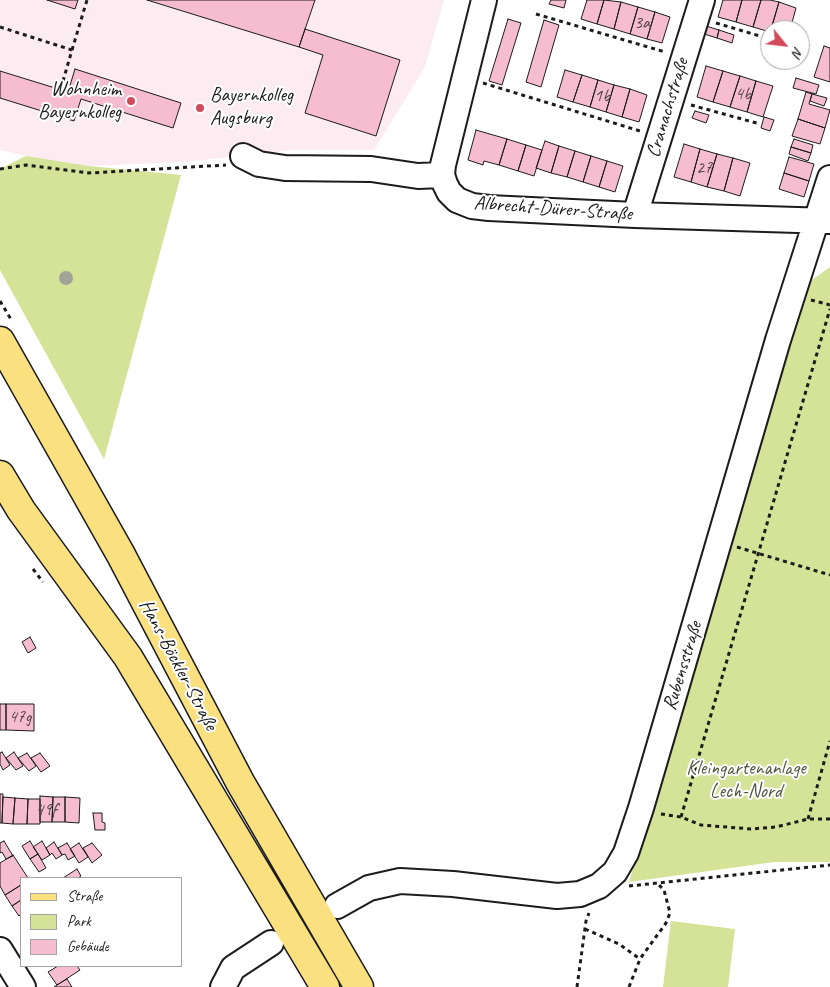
<!DOCTYPE html>
<meta charset="utf-8">
<style>
body{margin:0}
#map{position:relative;width:830px;height:987px;overflow:hidden;background:#fff;font-family:Caveat,sans-serif}
canvas{display:block}
.legend{position:absolute;left:20px;top:877px;width:162px;height:90px;box-sizing:border-box;background:#fff;border:1px solid #a4a4a4;margin:0;padding:6px 9px;list-style:none;font-size:15px;color:#1c1c1c}
.legend li{display:flex;align-items:center;gap:10px;height:25px}
.legend b{width:25px;border:1px solid #a4a4a4}
.north{position:absolute;left:760px;top:20px;width:50px;height:50px;box-sizing:border-box;background:#fff;border:1px solid #a4a4a4;border-radius:50%;rotate:119deg;font-size:14px;font-weight:700;line-height:20px;text-align:center;color:#1c1c1c}
.north::after{content:'';display:block;margin:auto;width:18px;height:22px;background:#d1495b;clip-path:polygon(50% 0,100% 100%,50% 72%,0 100%)}
</style>
<div id="map">
<canvas width="830" height="987"></canvas>
<ul class="legend">
<li><b style="height:6px;background:#fbe080"></b>Straße</li>
<li><b style="height:14px;background:#d4e397"></b>Park</li>
<li><b style="height:14px;background:#f6bdd0"></b>Gebäude</li>
</ul>
<div class="north">N</div>
</div>
<script>
const ctx = document.querySelector('canvas').getContext('2d');
ctx.lineJoin = 'round';
function paint(path, color) {
  ctx.fillStyle = color;
  ctx.fill(path, 'evenodd');
}
function toPath(rows) {
  const path = new Path2D();
  for (const r of rows) {
    path.moveTo(r[0], r[1]);
    for (let i = 2; i < r.length; i += 2) path.lineTo(r[i], r[i + 1]);
  }
  return path;
}
function stroke(path, color, width, dash) {
  ctx.strokeStyle = color;
  ctx.lineWidth = width;
  ctx.lineCap = dash ? 'butt' : 'round';
  ctx.setLineDash(dash || []);
  ctx.stroke(path);
}
function drawText(font, color, halo, rows, align = 'center') {
  ctx.font = font + ' Caveat,sans-serif';
  ctx.lineWidth = 4;
  ctx.setLineDash([]);
  ctx.textBaseline = 'middle';
  ctx.strokeStyle = halo;
  ctx.fillStyle = color;
  for (const [text, x, y, turn = 0] of rows) {
    ctx.save();
    ctx.translate(x, y);
    ctx.rotate((+turn || 0) * Math.PI / 180);
    ctx.textAlign = isNaN(turn) ? turn : align;
    if (halo) ctx.strokeText(text, 0, 0);
    ctx.fillText(text, 0, 0);
    ctx.restore();
  }
}
const built = toPath([
 [0,0,444,0,425,67,374,150,292,150,185,162,89,166,26,156,0,150]
]);
const green = toPath([
 [26,156,89,166,181,175,104,459,0,270,0,169],
 [830,267,830,862,774,862,629,882,728,536,799,304,812,280],
 [671,921,735,929,728,987,663,987]
]);
const building = toPath([
 [47,0,78,0,75,9,47,0],
 [147,0,315,0,299,47,147,0],
 [551,0,566,0,564,8,549,4,551,0],
 [587,0,604,0,597,24,581,19,587,0],
 [604,0,621,2,614,29,597,24,604,0],
 [723,0,742,0,736,22,718,17,723,0],
 [742,0,761,0,753,27,736,22,742,0],
 [761,0,770,0,779,2,770,32,753,27,761,0],
 [621,2,638,7,630,34,614,29,621,2],
 [779,2,796,8,790,30,771,30,779,2],
 [638,7,655,12,647,39,630,34,638,7],
 [655,12,670,17,662,43,647,39,655,12],
 [508,19,521,23,502,85,489,81,508,19],
 [544,20,559,25,541,87,526,82,544,20],
 [706,26,719,30,717,38,704,34,706,26],
 [305,29,400,60,376,136,305,113,323,55,299,47,305,29],
 [719,30,734,35,732,43,717,38,719,30],
 [824,46,830,48,830,82,814,77,824,46],
 [706,66,723,71,713,102,697,97,706,66],
 [75,69,181,103,173,128,81,99,74,121,0,98,0,71,68,92,75,69],
 [565,70,582,75,573,102,557,97,565,70],
 [723,71,740,76,730,107,713,102,723,71],
 [582,75,598,80,590,107,573,102,582,75],
 [740,76,756,81,747,112,730,107,740,76],
 [796,78,819,85,816,94,793,88,796,78],
 [598,80,614,85,606,112,590,107,598,80],
 [756,81,773,86,763,117,747,112,756,81],
 [614,85,630,89,622,117,606,112,614,85],
 [630,89,647,95,639,122,622,117,630,89],
 [806,92,812,94,809,104,830,110,825,128,798,119,806,92],
 [812,94,827,98,824,106,810,101,812,94],
 [695,111,709,115,706,123,692,118,695,111],
 [764,117,774,120,770,131,761,128,764,117],
 [798,119,825,128,820,144,792,136,798,119],
 [476,130,507,139,499,165,484,161,483,165,468,160,476,130],
 [507,139,526,145,518,171,499,165,507,139],
 [794,139,813,145,811,153,791,147,794,139],
 [545,141,559,146,551,173,536,168,545,141],
 [684,144,700,149,691,182,674,177,684,144],
 [526,145,542,150,534,176,518,171,526,145],
 [559,146,575,151,567,177,551,173,559,146],
 [791,147,811,153,808,161,789,154,791,147],
 [700,149,717,154,707,187,691,182,700,149],
 [575,151,591,156,583,182,567,177,575,151],
 [717,154,733,158,724,191,707,187,717,154],
 [591,156,607,161,599,187,583,182,591,156],
 [789,157,814,164,809,181,784,173,789,157],
 [733,158,750,163,740,196,724,191,733,158],
 [607,161,623,166,615,192,599,187,607,161],
 [784,173,809,181,804,197,779,189,784,173],
 [30,637,36,648,28,653,22,642,30,637],
 [0,704,6,704,6,730,0,730,0,704],
 [6,704,34,704,34,731,6,730,6,704],
 [2,752,10,765,3,770,0,764,0,753,2,752],
 [14,752,23,766,16,770,6,758,14,752],
 [27,753,36,766,29,771,18,758,27,753],
 [40,753,50,766,41,772,31,758,40,753],
 [0,794,3,794,2,823,0,823,0,794],
 [40,796,53,797,52,822,40,822,40,796],
 [3,797,15,798,13,824,2,823,3,797],
 [53,797,65,797,65,822,52,822,53,797],
 [65,797,80,798,79,823,65,822,65,797],
 [15,798,28,799,27,824,13,824,15,798],
 [28,799,40,799,40,824,27,824,28,799],
 [93,813,102,813,102,822,105,823,105,830,95,830,93,813],
 [4,841,13,856,6,859,2,852,0,853,0,843,4,841],
 [30,841,38,854,30,859,22,846,30,841],
 [42,841,50,855,42,860,33,847,42,841],
 [54,842,62,855,56,859,52,853,50,855,46,848,54,842],
 [67,843,75,856,68,860,65,854,62,855,58,848,67,843],
 [79,843,88,857,79,863,70,849,79,843],
 [92,843,102,855,92,863,83,848,92,843],
 [38,854,46,868,39,872,30,859,38,854],
 [13,855,28,878,21,878,21,885,5,895,0,886,0,863,13,855],
 [77,869,81,876,78,878,63,878,77,869],
 [21,885,21,900,12,906,5,895,21,885],
 [21,900,21,914,19,916,12,906,21,900],
 [58,966,77,966,80,970,57,985,48,972,58,966],
 [67,979,72,987,54,987,57,985,67,979]
]);
const path = toPath([
 [536,14,665,52],
 [716,23,770,39],
 [0,27,72,50,63,81],
 [72,50,87,0],
 [483,83,640,131],
 [691,105,760,124],
 [0,169,26,165,89,173,226,165],
 [811,300,830,305],
 [0,301,12,321],
 [737,547,830,575],
 [33,569,43,582],
 [661,814,681,817,701,825,751,829,776,827,808,819,830,819],
 [681,817,830,309],
 [808,819,830,741],
 [629,886,830,865],
 [585,929,619,944,640,959],
 [577,987,586,921,589,913],
 [629,987,640,959,666,923,670,913,664,890,658,884]
]);
const minor = toPath([
 [484,0,443,165,442,175,445,184,449,192,457,200,472,206,489,208,635,215,830,221],
 [243,156,259,164,285,168,371,169,418,176,442,175],
 [635,215,702,0],
 [337,906,369,888,400,881,453,884,557,896,580,894,599,886,615,872,626,853,641,808,778,340,830,178],
 [0,950,23,987],
 [223,987,233,968,271,943]
]);
const major = toPath([
 [0,341,121,555,240,782,359,987],
 [0,475,21,510,128,657,325,987]
]);
const trees = [
 [66,278]
];
const markers = [
 [131,101,5,"#d1495b"],
 [200,108,5,"#d1495b"]
];
const numberNames = [
 ["3a",642,23],
 ["4b",743,94],
 ["1b",602,96],
 ["27",704,168],
 ["47g",20,717],
 ["49f",46,810]
];
const poiNames = [
 ["Wohnheim",121,90],
 ["Bayernkolleg",121,113],
 ["Bayernkolleg",210,96,"left"],
 ["Augsburg",210,119,"left"]
];
const streetNames = [
 ["Cranachstraße",668,108,-73],
 ["Albrecht-Dürer-Straße",553,209,4],
 ["Hans-Böckler-Straße",178,665,62],
 ["Rubensstraße",683,666,-73]
];
const parkNames = [
 ["Kleingartenanlage",746,769],
 ["Lech-Nord",746,792]
];
paint(built, '#fcebf1');
paint(green, '#d4e397');
paint(building, '#f6bdd0');
stroke(building, '#1c1c1c', 1);
stroke(minor, '#1c1c1c', 28);
stroke(major, '#1c1c1c', 31);
stroke(path, '#1c1c1c', 3, [4, 4]);
stroke(minor, '#fff', 24);
stroke(major, '#fbe080', 28);
ctx.fillStyle = '#a0a396';
for (const [x, y] of trees) {
  ctx.beginPath();
  ctx.arc(x, y, 7, 0, 2 * Math.PI);
  ctx.fill();
}
for (const [x, y, r, color] of markers) {
  const dot = new Path2D();
  dot.arc(x, y, r, 0, 2 * Math.PI);
  ctx.fillStyle = color;
  ctx.fill(dot);
  stroke(dot, '#fff', 2);
}
drawText('18px', '#524449', null, numberNames);
drawText('20px', '#1c1c1c', '#fff', poiNames, 'right');
drawText('20px', '#1c1c1c', '#fff', streetNames);
drawText('20px', '#535841', '#fff', parkNames);
</script>
